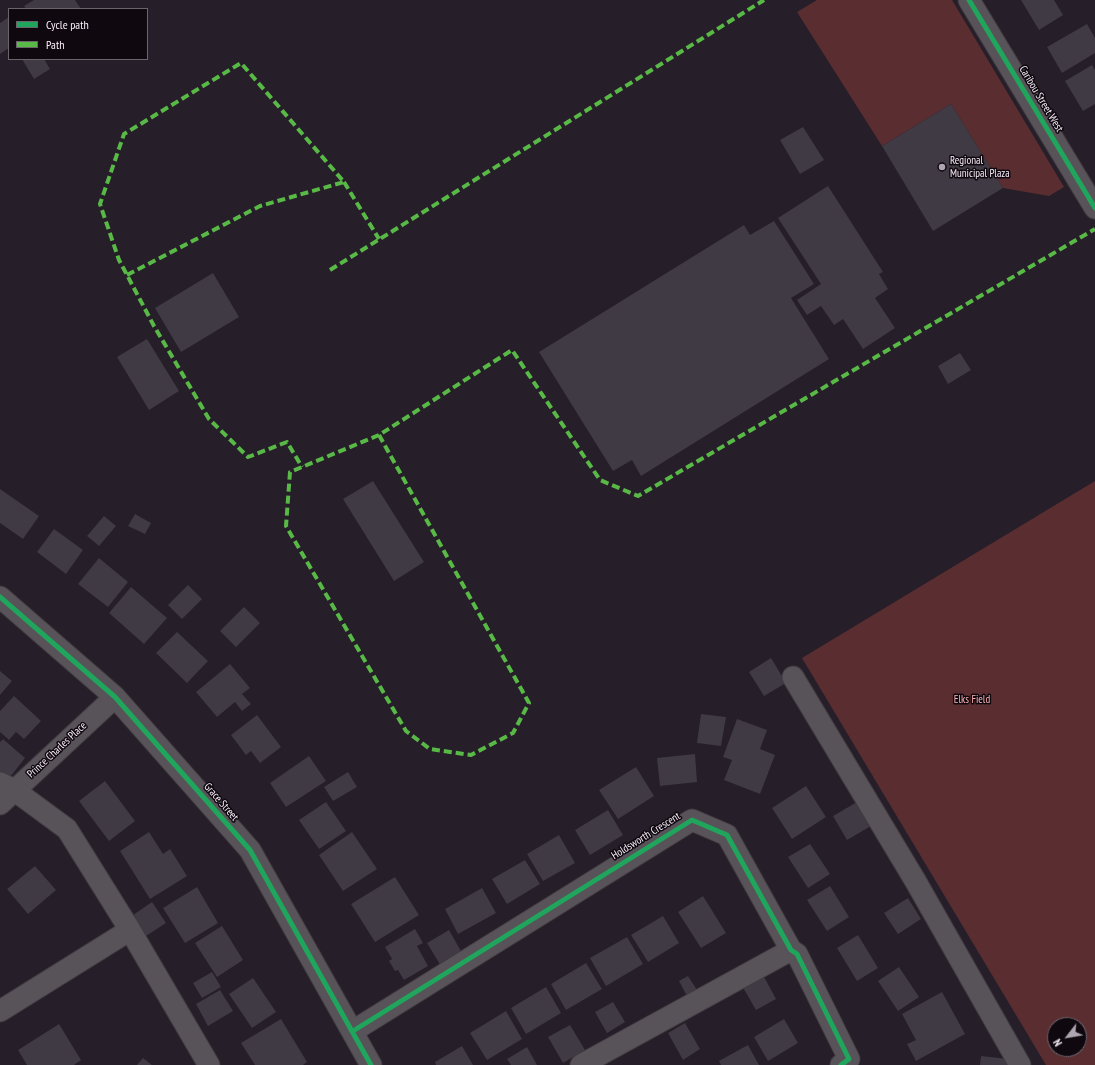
<!DOCTYPE html>
<style>
body{margin:0}
#map{position:relative;width:1095px;height:1065px;overflow:hidden;background:#261e28;font-family:"PT Sans Narrow",sans-serif}
canvas{display:block}
.legend{position:absolute;left:8px;top:8px;width:140px;height:52px;box-sizing:border-box;background:#0f080f;border:1px solid #6c646d;margin:0;padding:5px 7px;list-style:none;font-size:12px;color:#f8edf9}
.legend li{display:flex;align-items:center;gap:8px;height:20px}
.legend b{width:20px;border:1px solid #6c646d}
.north{position:absolute;left:1047px;top:1017px;width:40px;height:40px;box-sizing:border-box;background:#0f080f;border:1px solid #6c646d;border-radius:50%;rotate:239deg;font-size:11px;font-weight:700;line-height:16px;text-align:center;color:#f8edf9}
.north::after{content:'';display:block;margin:auto;width:14px;height:18px;background:#aea5b0;clip-path:polygon(50% 0,100% 100%,50% 72%,0 100%)}
</style>
<div id="map">
<canvas width="1095" height="1065"></canvas>
<ul class="legend">
<li><b style="height:5px;background:#20a55d"></b>Cycle path</li>
<li><b style="height:5px;background:#58b947"></b>Path</li>
</ul>
<div class="north">N</div>
</div>
<script>
const ctx = document.querySelector('canvas').getContext('2d');
ctx.lineJoin = 'round';
function paint(path, color) {
  ctx.fillStyle = color;
  ctx.fill(path, 'evenodd');
}
function toPath(rows) {
  const path = new Path2D();
  for (const r of rows) {
    path.moveTo(r[0], r[1]);
    for (let i = 2; i < r.length; i += 2) path.lineTo(r[i], r[i + 1]);
  }
  return path;
}
function stroke(path, color, width, dash) {
  ctx.strokeStyle = color;
  ctx.lineWidth = width;
  ctx.lineCap = dash ? 'butt' : 'round';
  ctx.setLineDash(dash || []);
  ctx.stroke(path);
}
function drawText(font, color, halo, rows, align = 'center') {
  ctx.font = font + ' "PT Sans Narrow",sans-serif';
  ctx.lineWidth = 3;
  ctx.setLineDash([]);
  ctx.textBaseline = 'middle';
  ctx.strokeStyle = halo;
  ctx.fillStyle = color;
  for (const [text, x, y, turn = 0] of rows) {
    ctx.save();
    ctx.translate(x, y);
    ctx.rotate((+turn || 0) * Math.PI / 180);
    ctx.textAlign = isNaN(turn) ? turn : align;
    if (halo) ctx.strokeText(text, 0, 0);
    ctx.fillText(text, 0, 0);
    ctx.restore();
  }
}
const green = toPath([
 [817,0,952,0,1064,187,1049,196,1003,188,951,104,882,146,797,12],
 [1095,481,1095,1065,1046,1065,802,658],
 [1055,1025,1079,1025,1079,1049,1055,1049]
]);
const building = toPath([
 [34,0,75,0,81,9,26,9,24,6],
 [1021,0,1054,0,1063,15,1039,30],
 [9,17,9,48,0,54,0,23],
 [1087,24,1095,38,1095,53,1062,73,1047,47],
 [22,59,44,59,50,69,34,79],
 [1092,65,1095,70,1095,104,1083,111,1065,81],
 [951,104,1003,188,933,231,882,146],
 [803,127,824,160,800,174,780,140],
 [828,186,883,272,879,274,888,289,875,298,895,328,863,349,843,319,834,325,821,306,807,315,797,300,821,284,778,218],
 [774,221,814,284,791,298,829,359,641,476,632,460,613,471,539,352,744,225,750,235],
 [213,273,239,317,181,352,155,308],
 [147,339,179,391,149,410,117,357],
 [960,353,971,370,948,384,938,366],
 [373,481,424,562,394,581,343,499],
 [0,489,39,516,23,539,0,523],
 [135,514,151,523,145,534,128,526],
 [104,516,116,526,99,546,87,536],
 [54,529,83,550,66,574,37,552],
 [99,558,128,582,108,607,78,584],
 [188,585,202,599,182,619,168,605],
 [131,587,167,618,144,644,109,613],
 [244,607,260,623,236,647,220,631],
 [177,632,208,661,187,683,156,653],
 [771,658,786,683,764,696,749,672],
 [230,664,250,688,242,694,251,704,242,711,235,702,217,717,196,692],
 [0,671,12,681,0,695],
 [14,696,41,721,24,739,16,732,9,740,0,732,0,711],
 [701,714,726,717,721,746,697,743],
 [257,715,281,747,260,763,251,751,246,755,231,735],
 [737,719,767,730,760,749,775,755,760,794,724,780,732,760,723,757],
 [3,739,25,758,7,781,0,775,0,742],
 [695,754,697,782,660,786,657,758],
 [309,756,326,781,286,807,270,783],
 [636,767,654,796,618,819,599,790],
 [348,772,357,787,333,801,324,787],
 [105,781,135,821,109,841,79,801],
 [806,786,826,817,792,839,772,808],
 [326,802,346,831,319,849,299,820],
 [857,802,871,826,847,840,833,816],
 [608,810,623,835,590,855,575,830],
 [149,832,163,854,170,849,187,876,150,899,120,851],
 [352,832,377,869,343,891,319,855],
 [559,835,575,863,543,881,527,854],
 [810,844,830,874,808,888,788,857],
 [525,860,540,884,507,904,492,879],
 [35,866,56,890,28,914,7,889],
 [395,877,419,915,375,942,351,904],
 [830,886,849,917,827,931,807,900],
 [197,887,218,923,185,943,163,908],
 [482,888,496,913,458,934,445,909],
 [703,896,726,933,701,948,678,912],
 [908,898,921,919,898,934,884,913],
 [152,902,166,923,146,936,133,915],
 [663,916,679,943,648,962,631,935],
 [222,926,243,960,217,977,195,943],
 [415,929,423,943,417,946,428,966,404,980,398,970,395,971,389,961,392,959,385,947],
 [449,930,462,953,441,966,427,943],
 [858,935,878,968,857,981,837,948],
 [627,937,643,964,606,986,590,958],
 [586,963,602,989,566,1010,551,984],
 [899,967,919,997,898,1011,878,981],
 [212,972,221,987,202,998,193,983],
 [762,973,776,999,756,1010,741,984],
 [688,976,697,990,687,996,679,981],
 [253,978,276,1012,252,1028,229,994],
 [546,987,561,1013,526,1034,511,1008],
 [220,990,233,1011,208,1026,196,1004],
 [942,992,965,1034,916,1061,907,1044,916,1040,902,1014],
 [613,1002,625,1022,607,1033,595,1012],
 [506,1011,522,1039,487,1060,470,1033],
 [281,1019,307,1062,303,1065,255,1065,241,1043],
 [784,1019,798,1043,768,1061,754,1037],
 [685,1023,700,1049,683,1060,668,1033],
 [59,1024,81,1060,74,1065,27,1065,18,1050],
 [570,1025,585,1050,563,1063,548,1037],
 [748,1045,759,1065,721,1065,719,1061],
 [462,1046,473,1065,436,1065,435,1062],
 [527,1047,537,1065,511,1065,507,1059],
 [981,1056,1008,1059,1007,1065,980,1065],
 [143,1058,152,1065,137,1065]
]);
const minor = toPath([
 [969,0,1095,208],
 [0,597,115,697,250,850,371,1065],
 [793,677,916,882,1020,1065],
 [0,783,14,790,67,829,130,930,209,1065],
 [0,804,115,697],
 [0,1011,130,930],
 [353,1031,692,820,727,835,791,950,797,954,849,1059,841,1065],
 [581,1065,791,950]
]);
const quiet = toPath([
 [344,182,379,239],
 [330,270,764,0],
 [127,275,260,206,344,182,241,63,124,134,100,204,119,260,127,275,154,326,209,419,248,457,287,442,302,467],
 [379,435,529,703,513,733,471,755,430,749,406,731,286,526,290,472,379,435,512,350,600,480,638,496,1095,229]
]);
const cycleway = toPath([
 [969,0,1095,208],
 [0,597,115,697,250,850,371,1065],
 [353,1031,692,820,727,835,791,950,797,954,849,1059,841,1065]
]);
const markers = [
 [942,167,4,"#aea5b0"]
];
const streetNames = [
 ["Caribou Street West",1041,99,59],
 ["Prince Charles Place",57,750,-43],
 ["Grace Street",221,802,49],
 ["Holdsworth Crescent",646,836,-32]
];
const poiNames = [
 ["Regional",950,161],
 ["Municipal Plaza",950,174]
];
const parkNames = [
 ["Elks Field",972,700]
];
paint(green, '#5a2e31');
paint(building, '#3f3a43');
stroke(minor, '#413b42', 23);
stroke(minor, '#585259', 21);
stroke(quiet, '#58b947', 4, [8, 4]);
stroke(cycleway, '#20a55d', 5);
for (const [x, y, r, color] of markers) {
  const dot = new Path2D();
  dot.arc(x, y, r, 0, 2 * Math.PI);
  ctx.fillStyle = color;
  ctx.fill(dot);
  stroke(dot, '#0f080f', 1.5);
}
drawText('11px', '#f8edf9', '#0f080f', streetNames);
drawText('11px', '#f8edf9', '#0f080f', poiNames, 'left');
drawText('11px', '#feb4b4', '#0f080f', parkNames);
</script>
